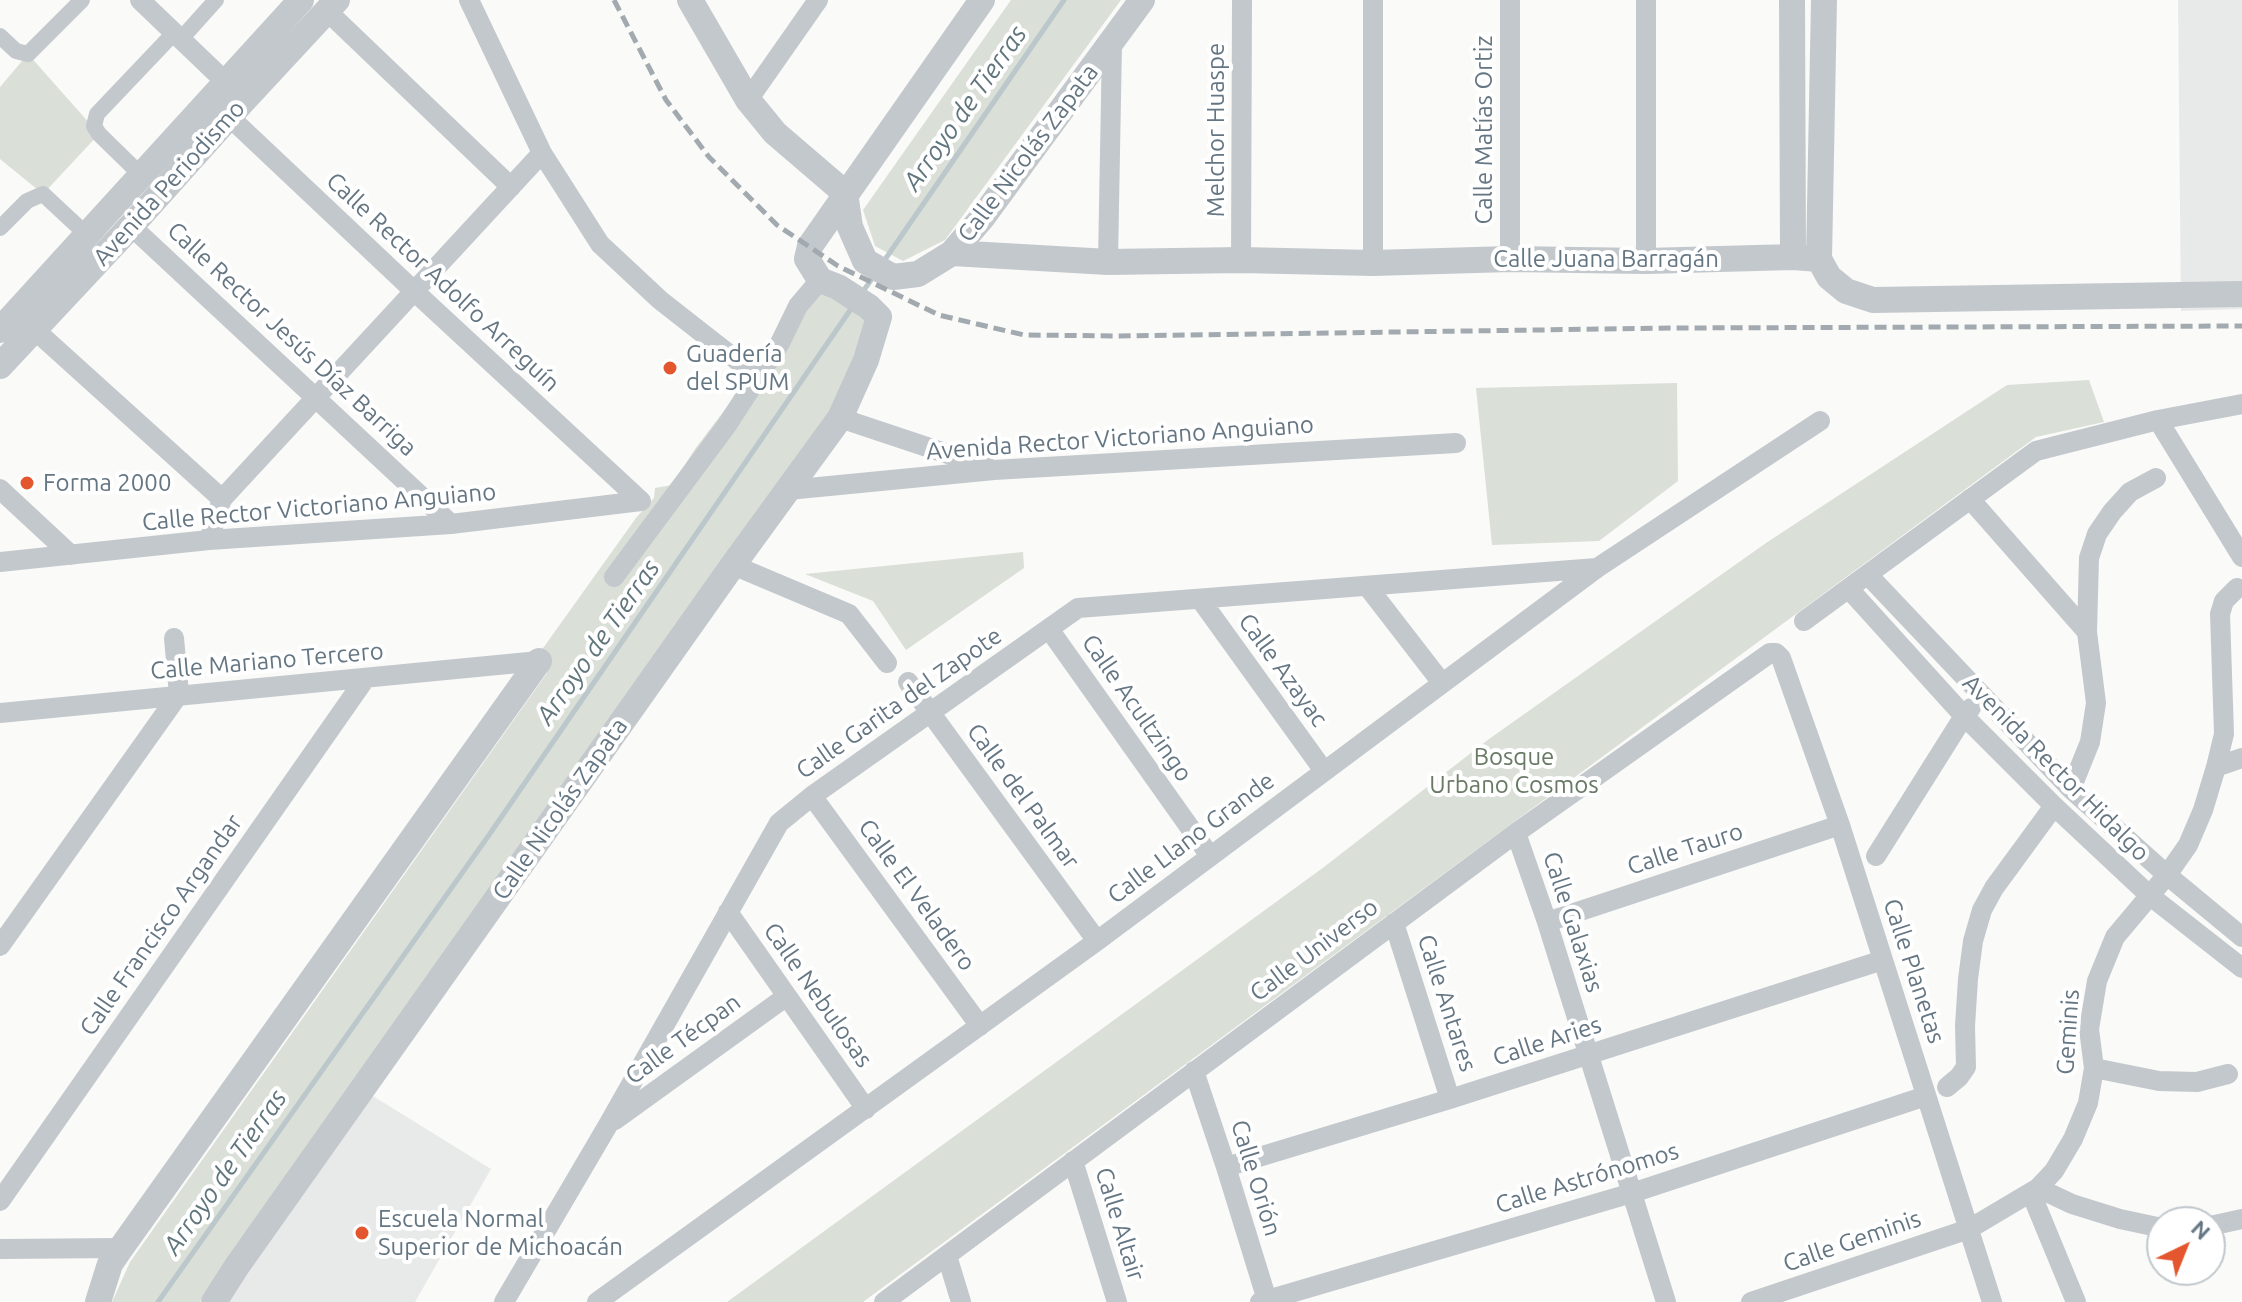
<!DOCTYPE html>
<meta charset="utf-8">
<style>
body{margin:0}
#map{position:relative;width:2242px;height:1302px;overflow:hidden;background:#fafaf8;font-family:Ubuntu,sans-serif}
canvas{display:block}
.north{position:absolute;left:2146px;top:1206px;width:80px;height:80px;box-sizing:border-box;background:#fff;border:2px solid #c1c8cd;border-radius:50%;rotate:43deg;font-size:22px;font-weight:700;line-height:32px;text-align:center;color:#657683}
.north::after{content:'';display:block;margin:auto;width:28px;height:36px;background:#e4572e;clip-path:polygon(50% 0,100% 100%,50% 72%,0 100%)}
</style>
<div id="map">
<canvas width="2242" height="1302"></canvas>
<div class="north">N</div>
</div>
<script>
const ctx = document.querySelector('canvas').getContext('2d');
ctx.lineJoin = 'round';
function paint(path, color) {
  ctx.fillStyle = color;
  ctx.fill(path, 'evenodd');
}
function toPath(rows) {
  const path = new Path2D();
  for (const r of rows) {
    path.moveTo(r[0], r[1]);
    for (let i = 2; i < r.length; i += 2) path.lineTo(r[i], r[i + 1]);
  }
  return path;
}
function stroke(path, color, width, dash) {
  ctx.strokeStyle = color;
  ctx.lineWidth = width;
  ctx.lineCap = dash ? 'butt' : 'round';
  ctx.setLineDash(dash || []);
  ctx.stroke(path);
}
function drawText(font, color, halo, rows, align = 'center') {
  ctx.font = font + ' Ubuntu,sans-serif';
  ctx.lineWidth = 8;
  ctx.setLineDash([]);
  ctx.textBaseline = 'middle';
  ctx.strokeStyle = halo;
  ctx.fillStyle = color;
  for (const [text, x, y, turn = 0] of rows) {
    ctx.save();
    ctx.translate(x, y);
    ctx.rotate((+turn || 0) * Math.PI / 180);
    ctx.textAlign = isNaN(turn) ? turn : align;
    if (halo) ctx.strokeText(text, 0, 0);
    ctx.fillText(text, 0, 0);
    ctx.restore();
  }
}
const built = toPath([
 [2178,0,2242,0,2242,309,2181,311],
 [368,1093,491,1169,415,1302,222,1302]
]);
const green = toPath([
 [1011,0,1121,0,945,240,903,261,875,246,863,210],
 [28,54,99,134,43,194,0,159,0,87],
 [815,291,848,297,868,318,834,409,224,1265,200,1302,112,1302,130,1262,547,673,541,651,636,518,654,498,655,488,672,485,695,449],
 [2089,380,2104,422,2036,437,863,1302,727,1302,1324,867,1489,739,1766,543,2007,385],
 [1677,383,1678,481,1599,541,1492,545,1476,388],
 [1023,552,1024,568,906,650,873,601,805,574]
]);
const stream = toPath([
 [884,261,1064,0],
 [861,294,874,276],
 [158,1302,489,835,853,306]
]);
const pedestrian = toPath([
 [0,36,16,51,28,54,82,0],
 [181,39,216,0],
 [141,175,99,134,94,126,97,114,174,33],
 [0,228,27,201,43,194,87,235]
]);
const minor = toPath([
 [140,0,235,91],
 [469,0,542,153,600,244,660,300,743,365],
 [1646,0,1646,261],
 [327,11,511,187],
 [748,100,818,0],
 [220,108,414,291,641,501],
 [131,226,451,524],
 [1510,259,1510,0],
 [1241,260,1242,0],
 [1108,262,1112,43],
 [1373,263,1373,0],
 [25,321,222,499,209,540],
 [840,418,987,467],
 [2158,420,2242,557],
 [0,489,71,555],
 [788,490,994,470,1456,443],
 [222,499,542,153],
 [1970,499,2087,632],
 [0,562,209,540,451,524,641,501],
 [733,565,849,614,887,663],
 [1868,575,2071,789,2167,875,2242,937],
 [614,577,727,425,780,343,798,306,820,280],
 [1367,586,1442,683],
 [1849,589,1964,716,2054,806,2149,895,2242,968],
 [1200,599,1324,771],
 [1804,621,2036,451,2158,420,2242,404],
 [1049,629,1210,856],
 [908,682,1097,941],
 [0,713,539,661],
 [2216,767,2242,758],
 [2071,789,2090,742,2096,703,2087,632,2089,558,2097,534,2112,512,2130,492,2156,478],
 [812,796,980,1026],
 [1516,833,1547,922,1666,1302],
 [1876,856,1964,716,1971,708],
 [728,912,866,1109],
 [1547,922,1840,825],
 [1394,923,1450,1099],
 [0,946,179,694,174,638],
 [2094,1068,2159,1081,2197,1082,2228,1074],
 [1194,1071,1226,1167,1267,1300],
 [1947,1087,1959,1077,1966,1067,1965,1026,1968,979,1973,941,1982,910,1994,888,2054,806],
 [615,1120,787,996],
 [1073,1161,1117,1302],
 [1226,1167,1450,1099,1883,960],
 [2038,1188,2072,1204,2120,1219,2162,1228],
 [2031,1193,2076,1302],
 [0,1201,365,679],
 [2210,1226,2242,1219],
 [0,1249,121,1248],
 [947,1256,961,1302],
 [504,1302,608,1125,779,823,812,796,1078,608,1597,568],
 [597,1302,1097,941,1597,568,1820,421],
 [884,1302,1516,833,1770,653,1776,653,1781,658,1840,825,1992,1302],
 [1260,1302,1632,1193,1926,1096],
 [1751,1302,1969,1229,2038,1188,2054,1171,2073,1139,2088,1103,2094,1068,2089,1029,2097,981,2115,937,2167,875,2188,845,2203,810,2216,767,2224,734,2220,614,2224,601,2237,588]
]);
const tertiary = toPath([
 [690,0,748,100,775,133,845,193,850,227,865,261,893,277,918,274,952,253,982,218,1142,0],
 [1792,0,1793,257],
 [1824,0,1819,259,1829,277,1846,291,1873,300,2242,294],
 [952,253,1108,262,1241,260,1373,263,1510,259,1646,261,1793,257,1819,259],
 [0,330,301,0],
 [0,366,131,226,244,100,337,0],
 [98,1302,110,1264,121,1248,539,661],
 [214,1302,237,1266,733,565,840,418,866,360,879,317,869,307,838,287,820,280,807,259,810,246,982,0]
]);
const rail = toPath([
 [614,0,666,100,709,157,777,225,838,266,939,315,1024,335,1119,336,1675,328,2242,326]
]);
const markers = [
 [670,368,8,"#e4572e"],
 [27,483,8,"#e4572e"],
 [362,1233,8,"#e4572e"]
];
const streetNames = [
 ["Melchor Huaspe",1216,130,-90],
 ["Calle Matías Ortiz",1484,130,-90],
 ["Calle Nicolás Zapata",1028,153,-53],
 ["Avenida Periodismo",169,183,-48],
 ["Calle Juana Barragán",1606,259],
 ["Calle Rector Adolfo Arreguín",443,282,43],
 ["Calle Rector Jesús Díaz Barriga",292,339,43],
 ["Avenida Rector Victoriano Anguiano",1120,438,-4],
 ["Calle Rector Victoriano Anguiano",319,507,-5],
 ["Calle Mariano Tercero",267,661,-5],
 ["Calle Azayac",1283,670,54],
 ["Calle Garita del Zapote",899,703,-35],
 ["Calle Acultzingo",1137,708,55],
 ["Avenida Rector Hidalgo",2056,768,45],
 ["Calle del Palmar",1023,796,54],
 ["Calle Nicolás Zapata",560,809,-55],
 ["Calle Llano Grande",1191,838,-37],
 ["Calle Tauro",1685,849,-18],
 ["Calle El Veladero",917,895,54],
 ["Calle Galaxias",1573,922,72],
 ["Calle Francisco Argandar",161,925,-55],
 ["Calle Universo",1314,950,-37],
 ["Calle Planetas",1914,971,72],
 ["Calle Nebulosas",818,995,55],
 ["Calle Antares",1447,1003,72],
 ["Geminis",2068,1032,-86],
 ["Calle Técpan",683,1039,-36],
 ["Calle Aries",1547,1041,-18],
 ["Calle Orión",1256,1178,73],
 ["Calle Astrónomos",1587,1178,-17],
 ["Calle Altair",1120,1224,73],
 ["Calle Geminis",1852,1241,-19]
];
const poiNames = [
 ["Guadería",686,354],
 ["del SPUM",686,382],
 ["Forma 2000",43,483],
 ["Escuela Normal",378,1219],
 ["Superior de Michoacán",378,1247]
];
const parkNames = [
 ["Bosque",1514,757],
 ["Urbano Cosmos",1514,785]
];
const waterNames = [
 ["Arroyo de Tierras",965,108,-55],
 ["Arroyo de Tierras",598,642,-55],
 ["Arroyo de Tierras",225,1172,-55]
];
paint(built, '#e8e9e9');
paint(green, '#dadfd7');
stroke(stream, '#bbc7cb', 5);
stroke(pedestrian, '#c3c8cc', 16);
stroke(minor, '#c3c8cc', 20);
stroke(tertiary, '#c3c8cc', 26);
stroke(rail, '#a2aab0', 5, [12, 6]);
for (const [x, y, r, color] of markers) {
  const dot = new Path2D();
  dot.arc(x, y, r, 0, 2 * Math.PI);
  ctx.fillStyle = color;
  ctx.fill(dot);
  stroke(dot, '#fff', 3);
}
drawText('24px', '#657683', '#fff', streetNames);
drawText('24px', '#657683', '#fff', poiNames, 'left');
drawText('24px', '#687a64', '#fff', parkNames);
drawText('italic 26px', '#60757c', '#fff', waterNames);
</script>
